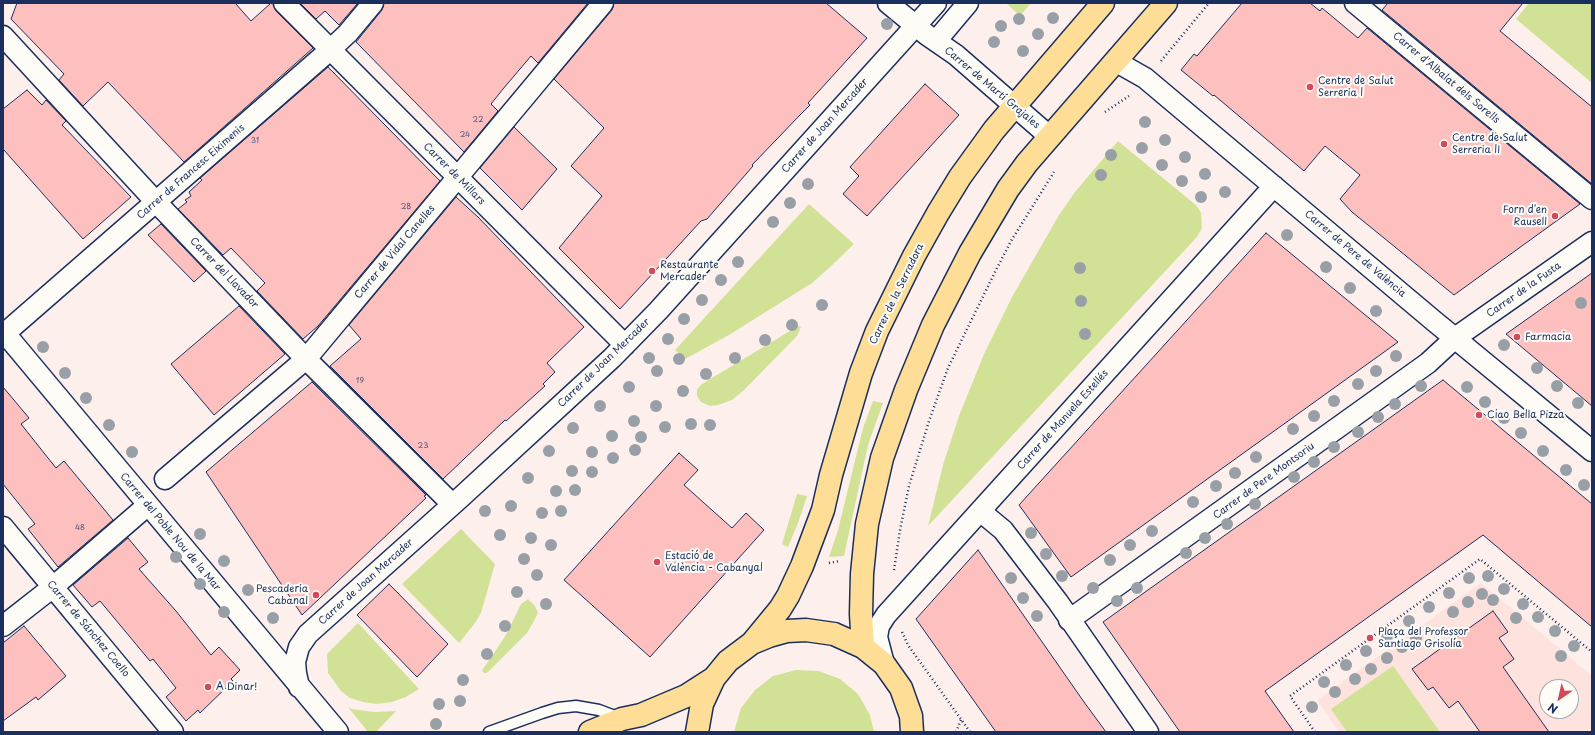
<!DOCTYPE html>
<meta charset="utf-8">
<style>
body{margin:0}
#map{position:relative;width:1595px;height:735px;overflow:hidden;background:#fdf0ec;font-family:"Playpen Sans",sans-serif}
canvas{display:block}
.frame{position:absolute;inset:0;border:4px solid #1b2f5e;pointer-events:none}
.north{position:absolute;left:1539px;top:679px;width:40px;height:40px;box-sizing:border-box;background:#fdfcf7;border:1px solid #a3aaba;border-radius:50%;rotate:214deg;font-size:11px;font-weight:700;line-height:16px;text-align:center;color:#1b2f5e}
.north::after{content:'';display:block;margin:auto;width:14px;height:18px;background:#d1495b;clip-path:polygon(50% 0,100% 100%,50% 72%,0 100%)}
</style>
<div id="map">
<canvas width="1595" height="735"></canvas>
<div class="frame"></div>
<div class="north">N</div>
</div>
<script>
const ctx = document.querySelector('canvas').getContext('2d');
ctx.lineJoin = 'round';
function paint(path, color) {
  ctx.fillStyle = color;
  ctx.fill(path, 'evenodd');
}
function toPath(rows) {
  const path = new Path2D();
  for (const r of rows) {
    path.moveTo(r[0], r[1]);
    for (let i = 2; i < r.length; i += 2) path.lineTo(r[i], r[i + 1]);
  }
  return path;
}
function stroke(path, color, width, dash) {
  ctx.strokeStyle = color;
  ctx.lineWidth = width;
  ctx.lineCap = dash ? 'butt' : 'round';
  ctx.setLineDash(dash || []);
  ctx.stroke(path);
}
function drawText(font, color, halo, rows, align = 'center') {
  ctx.font = font + ' "Playpen Sans",sans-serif';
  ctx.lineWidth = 4;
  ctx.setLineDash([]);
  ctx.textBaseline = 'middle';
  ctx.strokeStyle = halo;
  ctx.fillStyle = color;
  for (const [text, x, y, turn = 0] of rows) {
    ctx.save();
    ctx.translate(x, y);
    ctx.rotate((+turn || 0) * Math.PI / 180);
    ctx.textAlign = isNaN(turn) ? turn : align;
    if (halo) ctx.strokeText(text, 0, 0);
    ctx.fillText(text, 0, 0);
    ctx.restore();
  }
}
const built = toPath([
 [1481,583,1592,676,1592,732,1339,732,1317,700],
 [1547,687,1571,687,1571,711,1547,711]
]);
const green = toPath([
 [1006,3,1031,3,1020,16],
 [1529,3,1592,3,1592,83,1516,19],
 [1118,141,1197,206,1201,213,1202,228,1197,237,928,526,943,465,959,416,984,354,1012,297,1059,215,1075,192],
 [809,204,854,244,829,268,812,283,729,335,685,359,675,350],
 [798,326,801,327,797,336,744,390,732,400,718,405,710,406,701,402,697,396,697,389,702,384],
 [873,401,883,403,868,445,844,556,829,557,838,530,863,428],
 [797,494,807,496,798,523,788,547,782,544],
 [461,529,495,564,481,613,475,623,459,643,402,584],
 [528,599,535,606,538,613,534,621,527,633,487,673,484,673,482,671,483,669,506,635,521,604],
 [358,623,419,689,406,697,392,702,377,704,363,702,350,698,341,691,328,673,327,654],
 [1393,666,1440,732,1347,732,1331,709],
 [796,670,819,671,840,679,858,694,870,715,874,732,734,732,741,708,755,690,773,676],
 [348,707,352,709,374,712,396,711,376,732,368,732]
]);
const building = toPath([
 [17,3,235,3,251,21,271,3,273,3,276,11,313,48,184,162,108,82,83,106,59,80,64,74,11,19,17,3],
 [300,3,358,3,339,25,325,11,316,19,300,3],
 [384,3,588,3,538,63,531,56,503,89,491,104,498,111,464,152,356,42,382,10,384,3],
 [614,3,826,3,867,38,808,103,810,105,799,116,752,165,753,166,707,219,701,221,620,309,559,248,602,196,571,166,604,128,554,79,612,10,614,3],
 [1242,3,1310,3,1320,11,1322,8,1358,38,1367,28,1580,204,1454,295,1352,212,1340,199,1360,175,1325,146,1304,171,1214,95,1213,96,1181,70,1194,54,1197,56,1242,3],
 [1388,3,1523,3,1500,31,1592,107,1592,184,1382,10,1388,3],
 [328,67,440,181,318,326,303,339,257,291,265,283,231,248,223,255,178,209,187,202,185,200,191,196,189,192,202,180,200,178,328,67],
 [925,84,959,115,867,216,843,194,859,176,850,167,925,84],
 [27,90,42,105,46,100,66,121,62,125,131,197,83,239,3,149,3,109,27,90],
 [514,127,557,169,522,210,480,168,514,127],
 [456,197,478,217,584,327,547,363,555,372,543,384,545,386,506,421,505,420,443,479,330,366,361,339,349,325,456,197],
 [161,224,206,271,194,282,148,235,161,224],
 [1266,233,1398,342,1071,577,1019,505,1266,233],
 [1592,273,1592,406,1506,334,1592,273],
 [239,306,285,354,214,415,171,364,239,306],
 [1443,380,1592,504,1592,627,1483,535,1265,691,1294,732,1180,732,1103,622,1443,380],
 [312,382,426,495,424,496,426,498,302,615,206,472,312,382],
 [3,387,29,418,21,424,56,468,64,461,113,520,58,567,28,529,35,524,3,484,3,387],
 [679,453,698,470,684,485,732,528,746,513,764,530,650,657,564,580,679,453],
 [128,538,148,562,139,569,176,611,211,655,219,647,240,670,231,679,233,681,200,713,198,710,186,721,166,697,176,688,153,659,150,661,100,601,92,607,73,585,128,538],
 [978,550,1084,702,1106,732,996,732,916,619,978,550],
 [389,584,448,644,417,677,357,615,389,584],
 [1493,611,1508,632,1499,638,1514,659,1503,667,1549,732,1480,732,1458,701,1449,708,1433,687,1428,690,1412,669,1493,611],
 [24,626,66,676,38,700,36,697,3,721,3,643,24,626]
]);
const path = toPath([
 [1161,61,1209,3],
 [1105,112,1129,96],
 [829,563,840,561],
 [894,570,900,530,909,486,929,421,948,368,994,274,1011,241,1054,172],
 [902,632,908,645,970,732],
 [956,732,961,720],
 [1315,732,1290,696,1480,559,1592,652]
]);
const lane = toPath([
 [489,732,542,713,558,708,576,706,599,710,620,718]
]);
const street = toPath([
 [284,3,625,345],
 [888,3,927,35,956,55,1049,136],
 [1355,3,1592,199],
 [3,36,156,202,306,359,452,504],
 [936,41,968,3],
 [1115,61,1145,78,1434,321,1592,451],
 [3,331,338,732],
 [3,335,330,50,348,33,373,3],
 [165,479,306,359,603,3],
 [980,511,1003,530,1058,602,1148,732],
 [3,527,173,732],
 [1069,620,1428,363,1455,338,1592,242],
 [3,626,53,587,148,505],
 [884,664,877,637,879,626,886,615,1274,186],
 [299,687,296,673,295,662,299,647,308,634,460,498,612,358,658,311,936,3]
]);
const primary = toPath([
 [752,643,780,609,788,596,802,566,823,510,831,475,861,373,877,331,914,256,938,213,960,177,994,130,1103,3],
 [863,647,861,614,862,574,867,524,882,458,906,390,933,325,970,253,1008,189,1027,163,1166,3],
 [590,732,622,719,641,715,686,696,714,678],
 [697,732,702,704,714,678,728,661,752,643,769,636,787,631,806,630,834,634,863,647,884,664,901,688,911,716,912,732]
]);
const trees = [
 [1053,18],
 [1019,19],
 [887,24],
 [1001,26],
 [1038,34],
 [994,42],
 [1023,51],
 [1145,122],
 [1165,140],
 [1142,148],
 [1111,155],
 [1185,157],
 [1162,165],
 [1205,174],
 [1101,175],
 [1182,181],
 [808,184],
 [1225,192],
 [1201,197],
 [790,203],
 [773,222],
 [1287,235],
 [738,262],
 [1326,267],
 [1080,268],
 [721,280],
 [1350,288],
 [702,300],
 [1081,301],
 [1581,303],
 [822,305],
 [1376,311],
 [684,319],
 [792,325],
 [1085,334],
 [668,339],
 [765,340],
 [1504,345],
 [43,347],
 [1396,356],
 [649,358],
 [735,358],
 [679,359],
 [1537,368],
 [657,371],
 [1376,371],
 [65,373],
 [706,374],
 [1358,384],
 [1421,386],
 [1557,386],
 [629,387],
 [1467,387],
 [683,391],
 [86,398],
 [1334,401],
 [1485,402],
 [1578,403],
 [1395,404],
 [600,406],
 [656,406],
 [1314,416],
 [1378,417],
 [1504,418],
 [634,421],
 [691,424],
 [109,425],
 [710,425],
 [665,427],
 [573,428],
 [1293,429],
 [1358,432],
 [1521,433],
 [612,436],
 [641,437],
 [1334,447],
 [635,450],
 [549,451],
 [1543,451],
 [132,452],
 [592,452],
 [1256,457],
 [613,458],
 [1314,462],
 [1566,470],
 [572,471],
 [592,472],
 [1235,473],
 [1294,477],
 [528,478],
 [1584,485],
 [1216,486],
 [575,490],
 [556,491],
 [1193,502],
 [1255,504],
 [511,506],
 [485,511],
 [561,511],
 [542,513],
 [1227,524],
 [1152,531],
 [1031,533],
 [200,534],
 [500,535],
 [531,538],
 [1205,538],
 [551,545],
 [1130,545],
 [1186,553],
 [1046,554],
 [176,557],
 [524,559],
 [1110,560],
 [224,561],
 [537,575],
 [1062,576],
 [1488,576],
 [1011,578],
 [1469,578],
 [200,584],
 [1093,588],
 [1137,588],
 [1504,589],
 [248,590],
 [517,592],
 [1449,593],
 [1482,594],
 [1023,598],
 [1493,600],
 [1117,601],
 [1468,602],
 [546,604],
 [1523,604],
 [1429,607],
 [224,612],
 [1453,612],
 [1037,616],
 [1538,617],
 [273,618],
 [1516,618],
 [1409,621],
 [505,626],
 [1555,631],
 [1387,637],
 [1416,638],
 [1574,646],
 [1402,647],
 [1366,651],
 [487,654],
 [1561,656],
 [1387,658],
 [1346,665],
 [1371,669],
 [1355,679],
 [463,680],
 [1324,682],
 [1335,692],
 [460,701],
 [439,704],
 [1312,707],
 [436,724]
];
const markers = [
 [1310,87,4,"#d1495b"],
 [1444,144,4,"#d1495b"],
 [1555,216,4,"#d1495b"],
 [652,271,4,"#d1495b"],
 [1517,337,4,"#d1495b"],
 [1479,415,4,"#d1495b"],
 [657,562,4,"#d1495b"],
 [316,595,4,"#d1495b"],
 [1370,638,4,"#d1495b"],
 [208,687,4,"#d1495b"]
];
const numberNames = [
 ["22",478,120],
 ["24",465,135],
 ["31",255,141],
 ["28",406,207],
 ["19",360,381],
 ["23",423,446],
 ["48",80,528]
];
const streetNames = [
 ["Carrer d'Albalat dels Sorells",1446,78,40],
 ["Carrer de Martí Grajales",992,88,40],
 ["Carrer de Joan Mercader",825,126,-48],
 ["Carrer de Francesc Eiximenis",191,172,-41],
 ["Carrer de Millars",454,174,45],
 ["Carrer de Vidal Canelles",395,252,-50],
 ["Carrer de Pere de València",1355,254,40],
 ["Carrer del Llavador",224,273,46],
 ["Carrer de la Fusta",1524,290,-35],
 ["Carrer de la Serradora",897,294,-64],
 ["Carrer de Joan Mercader",604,363,-44],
 ["Carrer de Manuela Estellés",1063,420,-48],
 ["Carrer de Pere Montsoriu",1264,481,-36],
 ["Carrer del Poble Nou de la Mar",170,532,50],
 ["Carrer de Joan Mercader",366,582,-42],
 ["Carrer de Sánchez Coello",88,629,50]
];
const poiNames = [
 ["Centre de Salut",1318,81],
 ["Serreria I",1318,93],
 ["Centre de Salut",1452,138],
 ["Serreria II",1452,150],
 ["Forn d'en",1547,210,"right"],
 ["Rausell",1547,222,"right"],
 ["Restaurante",660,265],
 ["Mercader",660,277],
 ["Farmacia",1525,337],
 ["Ciao Bella Pizza",1487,415],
 ["Estació de",665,556],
 ["València - Cabanyal",665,568],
 ["Pescaderia",308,589,"right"],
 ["Cabanal",308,601,"right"],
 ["Plaça del Professor",1378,632],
 ["Santiago Grisolía",1378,644],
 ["A Dinar!",216,687]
];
paint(built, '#fde2de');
paint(green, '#d1e296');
paint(building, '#fdc0bf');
stroke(building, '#1b2f5e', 1);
stroke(lane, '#1b2f5e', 13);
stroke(street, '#1b2f5e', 23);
stroke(primary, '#1b2f5e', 25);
stroke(path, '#1b2f5e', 2.5, [1, 3]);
stroke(lane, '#fdfcf7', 10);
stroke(street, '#fdfcf7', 20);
stroke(primary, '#fede96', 22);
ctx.fillStyle = '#999fa6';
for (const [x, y] of trees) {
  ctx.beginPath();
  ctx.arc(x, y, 6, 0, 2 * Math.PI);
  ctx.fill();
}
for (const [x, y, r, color] of markers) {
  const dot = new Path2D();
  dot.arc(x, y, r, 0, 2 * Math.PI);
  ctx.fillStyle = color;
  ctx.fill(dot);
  stroke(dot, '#fdfcf7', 1.5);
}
drawText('8px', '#545376', null, numberNames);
drawText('10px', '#1b2f5e', '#fdfcf7', streetNames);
drawText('10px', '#1b2f5e', '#fdfcf7', poiNames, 'left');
</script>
